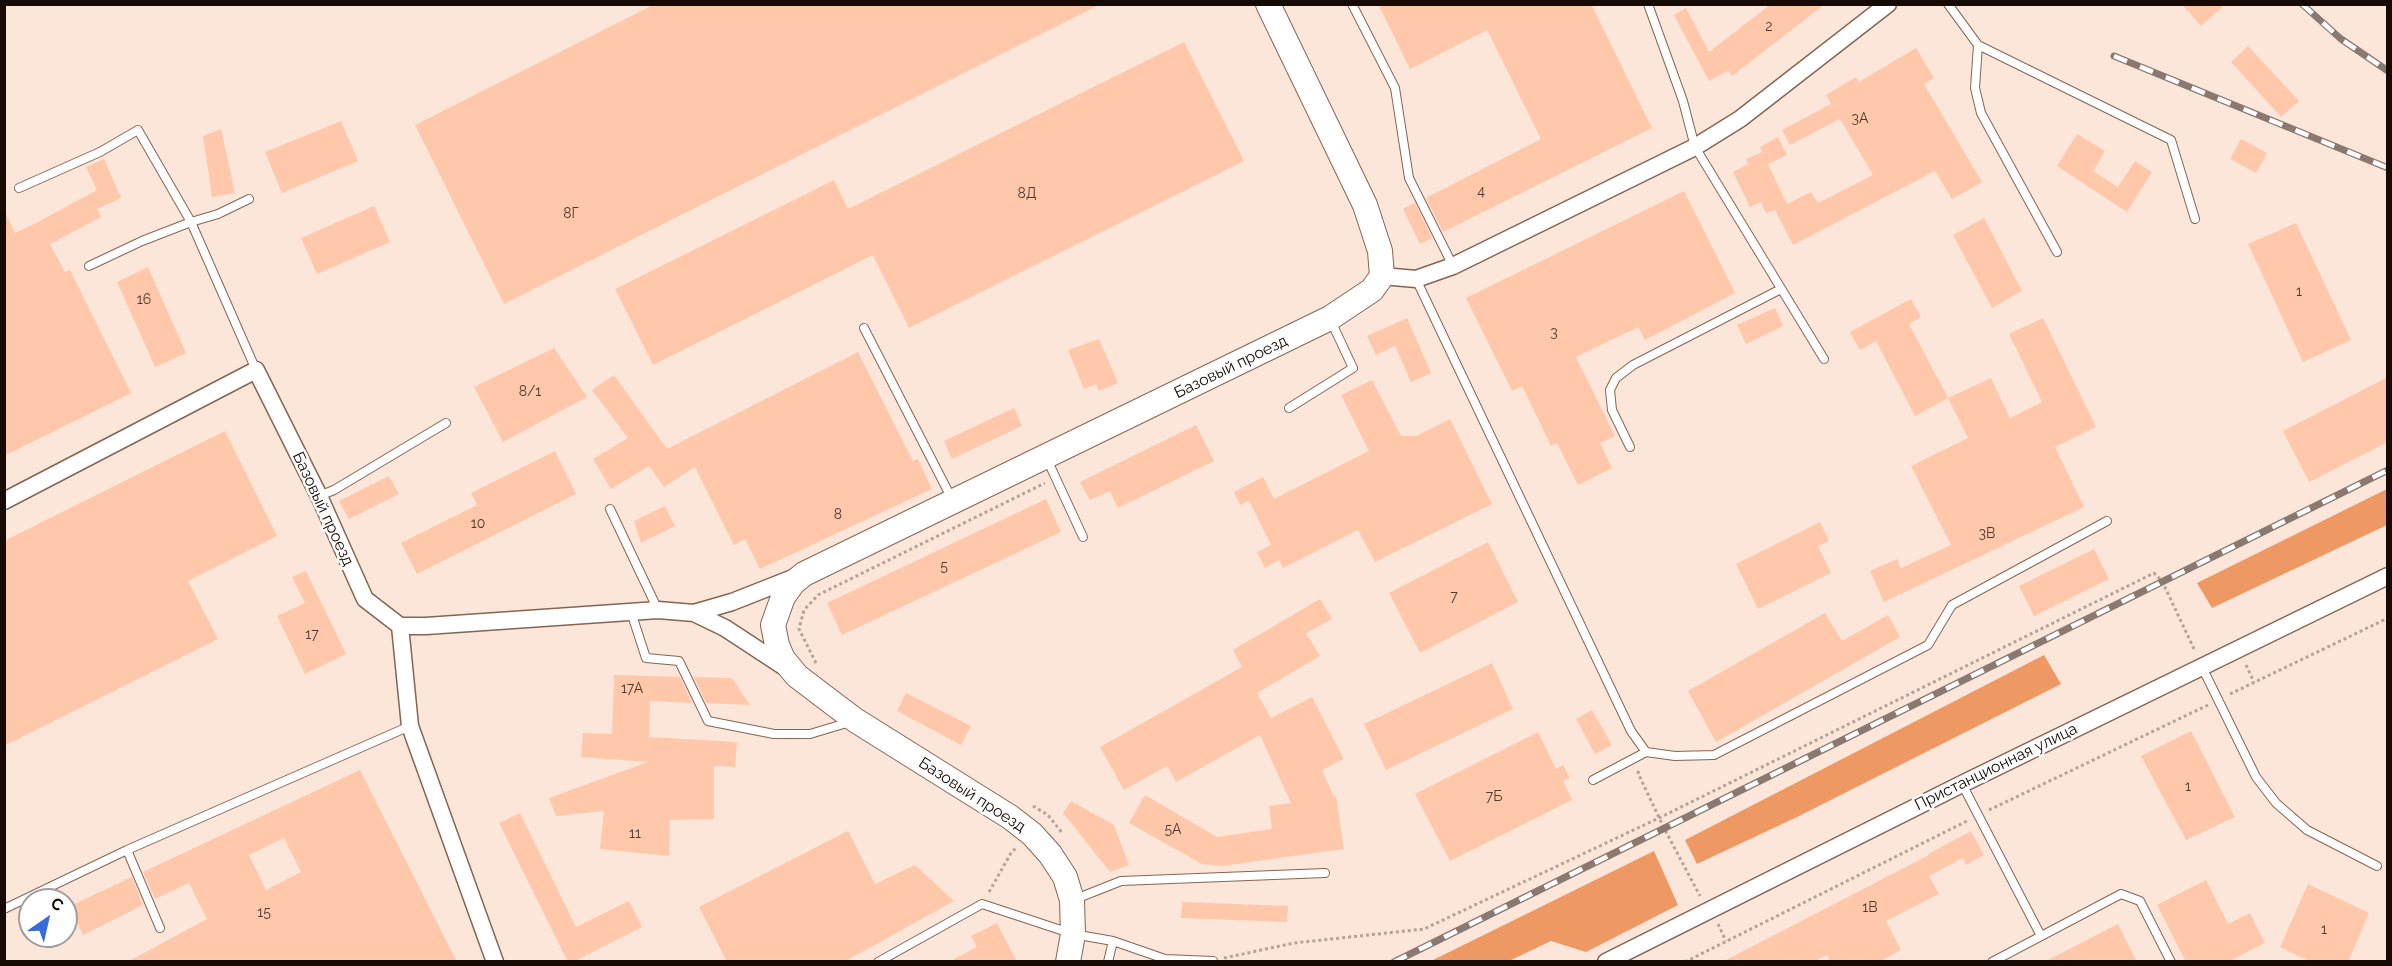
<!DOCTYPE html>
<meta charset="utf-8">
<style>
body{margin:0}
#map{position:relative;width:2392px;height:966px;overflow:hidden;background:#fce6da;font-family:Raleway,sans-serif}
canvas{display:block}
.frame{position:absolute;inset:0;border:6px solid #160a05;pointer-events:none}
.north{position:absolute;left:18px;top:888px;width:60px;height:60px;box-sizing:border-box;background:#fff;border:2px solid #a29d9b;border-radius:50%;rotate:34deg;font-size:16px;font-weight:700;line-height:24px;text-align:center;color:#160a05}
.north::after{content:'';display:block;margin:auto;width:21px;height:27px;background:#396ada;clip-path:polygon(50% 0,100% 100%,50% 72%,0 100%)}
</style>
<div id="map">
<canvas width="2392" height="966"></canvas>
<div class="frame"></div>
<div class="north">С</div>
</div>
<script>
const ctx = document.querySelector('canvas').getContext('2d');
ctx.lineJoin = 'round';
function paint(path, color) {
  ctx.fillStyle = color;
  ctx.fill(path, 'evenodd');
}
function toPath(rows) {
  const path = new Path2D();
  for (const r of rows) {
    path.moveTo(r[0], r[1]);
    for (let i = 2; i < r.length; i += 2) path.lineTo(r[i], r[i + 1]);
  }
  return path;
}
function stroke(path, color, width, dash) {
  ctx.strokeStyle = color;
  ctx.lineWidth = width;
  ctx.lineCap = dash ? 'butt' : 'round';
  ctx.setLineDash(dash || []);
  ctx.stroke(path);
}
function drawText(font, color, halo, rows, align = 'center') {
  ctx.font = font + ' Raleway,sans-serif';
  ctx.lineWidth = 5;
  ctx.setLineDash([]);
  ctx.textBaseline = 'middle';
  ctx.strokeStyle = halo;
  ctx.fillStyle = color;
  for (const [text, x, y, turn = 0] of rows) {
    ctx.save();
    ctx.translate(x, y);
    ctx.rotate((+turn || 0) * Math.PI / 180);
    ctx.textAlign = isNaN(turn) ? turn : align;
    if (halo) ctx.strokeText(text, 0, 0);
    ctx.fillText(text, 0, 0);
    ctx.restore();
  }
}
const forest = toPath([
 [2387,489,2387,525,2212,608,2197,583],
 [2044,655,2061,684,1797,817,1697,864,1685,840],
 [1654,851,1678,905,1586,952,1551,941,1509,961,1431,961]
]);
const building = toPath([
 [655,4,1101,4,504,304,415,125],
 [1378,4,1591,4,1652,128,1443,232,1426,198,1541,139,1487,30,1410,69],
 [1771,4,1825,4,1732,76,1728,71,1709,81,1674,15,1686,8,1709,52],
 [2182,4,2226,4,2201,26],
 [1184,42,1244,161,909,328,873,255,653,365,615,289,834,180,848,209],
 [2248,46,2299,101,2281,117,2231,62],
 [1916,48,1934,78,1924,84,1982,182,1952,199,1935,171,1793,245,1775,210,1766,213,1761,202,1750,207,1733,172,1748,164,1746,159,1762,152,1760,147,1778,137,1787,155,1768,164,1787,204,1811,192,1818,203,1873,175,1840,119,1790,145,1782,130,1831,104,1826,95,1856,77,1859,82],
 [341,121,358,161,282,193,265,152],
 [221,129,235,193,212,197,203,136],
 [2077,134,2105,151,2093,171,2118,187,2135,161,2152,172,2127,212,2057,166],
 [2241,139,2267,153,2256,173,2230,159],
 [104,159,121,198,97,209,101,217,50,244,65,272,70,270,131,393,4,456,4,210,15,233,38,222,97,190,86,167],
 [1684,191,1735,293,1645,340,1638,327,1576,357,1615,436,1600,443,1612,468,1578,485,1557,443,1551,446,1522,386,1512,391,1466,298],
 [1415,203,1432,238,1420,244,1403,209],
 [374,206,390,242,317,274,301,238],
 [1984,218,2022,291,1992,308,1953,235],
 [2296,223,2351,340,2303,362,2248,244],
 [148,267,186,353,155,367,117,282],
 [1911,299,1921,317,1909,324,1948,398,1915,416,1876,341,1860,350,1850,332],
 [1775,308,1783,326,1746,344,1737,325],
 [1407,318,1431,373,1411,382,1395,346,1376,355,1367,336],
 [2043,318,2096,427,2055,447,2084,507,1884,602,1870,571,1897,559,1901,568,1951,545,1911,466,1968,438,1948,398,1991,378,2010,418,2042,402,2009,334],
 [1099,339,1118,383,1099,391,1096,384,1084,389,1068,350],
 [554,348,587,397,503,442,474,387],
 [858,352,913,461,918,459,932,489,760,569,745,539,734,545,695,467,664,487,649,466,611,489,593,459,628,438,592,390,614,375,667,449],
 [2388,377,2388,442,2309,482,2283,431],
 [1372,380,1401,436,1416,436,1450,419,1492,504,1375,562,1358,530,1283,568,1279,560,1265,568,1257,552,1271,545,1249,501,1240,505,1234,492,1263,477,1274,499,1369,451,1341,395],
 [1014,408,1022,426,952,459,944,441],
 [1196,425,1214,461,1118,508,1110,491,1090,500,1080,482],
 [225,431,277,536,188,581,218,639,4,746,4,541],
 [555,451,576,494,417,574,401,543,477,505,471,493],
 [389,476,399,494,349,519,339,501],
 [1046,499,1061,532,842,635,827,603],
 [665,506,675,526,641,543,634,521],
 [1820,522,1829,541,1818,546,1831,573,1758,609,1736,564],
 [1488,542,1518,602,1420,653,1389,593],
 [2094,549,2109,579,2034,616,2019,586],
 [306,571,346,654,305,674,277,616,305,603,292,577],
 [1320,599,1332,619,1306,633,1320,656,1257,693,1271,718,1312,697,1344,759,1322,770,1334,797,1336,796,1344,849,1221,866,1202,864,1129,823,1145,795,1217,837,1272,829,1269,806,1291,803,1260,735,1176,782,1167,766,1124,790,1100,747,1242,667,1233,650],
 [1825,613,1842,641,1888,615,1900,637,1716,742,1688,691],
 [1492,663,1513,709,1386,770,1364,724],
 [614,675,680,677,692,703,650,701,649,737,737,742,735,767,714,766,714,819,670,820,669,856,600,849,604,811,556,816,549,798,648,762,581,757,583,733,612,734],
 [694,677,732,678,750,705,706,703],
 [906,693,971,726,961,745,897,711],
 [1592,710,1612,745,1595,754,1576,719],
 [2191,731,2235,817,2186,840,2141,756],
 [1538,732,1556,769,1563,765,1570,778,1563,781,1572,800,1450,861,1415,794],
 [360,770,457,962,127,962,207,919,189,883,155,899,143,872],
 [284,838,301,872,266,890,249,855],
 [1071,801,1114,825,1129,865,1110,872,1063,813],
 [520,813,576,927,629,901,642,927,573,962,568,962,499,823],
 [848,831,875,884,915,865,954,901,844,962,727,962,699,907],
 [1971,831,1984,855,1966,865,1963,858,1929,876,1939,894,1886,921,1901,950,1879,962,1830,962,1827,955,1813,962,1722,962,1929,855,1928,854],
 [132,877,143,905,83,935,70,906],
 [2206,880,2228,924,2250,913,2265,943,2228,962,2186,962,2157,905],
 [2308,884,2369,913,2348,962,2311,962,2280,947],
 [1182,902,1288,906,1287,922,1181,918],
 [997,923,1017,962,949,962,977,947,971,936],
 [2118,924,2137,962,2044,962]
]);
const path = toPath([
 [816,663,799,629,804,610,818,595,1045,483],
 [2246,665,2254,682],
 [2230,694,2388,618],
 [1639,771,1638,773,1664,828,1700,896],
 [1033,806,1048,815,1063,834],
 [1989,810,2208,705],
 [989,892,1011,853,1017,847],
 [1718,924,1726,941],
 [1224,958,1294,943,1424,929,1659,818,2154,573,2162,581,2195,651],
 [1685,962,1967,821]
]);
const lane = toPath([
 [1352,4,1395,88,1409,178,1453,266],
 [1648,4,1683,101,1695,147,1824,359],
 [1948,4,1978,45,2171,140,2195,219],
 [1978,45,1975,88,1981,113,2057,252],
 [19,188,100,152,138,130,191,222,256,370],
 [89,266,142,241,191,222,218,214,249,199],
 [1416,279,1631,731,1646,752,1675,756,1714,755,1928,645,1952,605,2107,521],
 [864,328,953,501],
 [1289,408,1353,368,1330,319],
 [1630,447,1612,410,1610,390,1616,378,1633,365,1781,289],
 [1046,457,1083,537],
 [319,496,334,490,446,423],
 [610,509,658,610],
 [631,612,646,658,679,661,708,721,774,734,810,734,850,722],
 [2202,667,2256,777,2276,803,2307,830,2377,866],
 [1593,780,1646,752],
 [1962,784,2041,936],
 [127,850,160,928],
 [1073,900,1121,881,1325,873],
 [4,909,127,850,410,726],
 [1113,941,1165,959,1213,961],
 [878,962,982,904,1073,934,1113,941,1108,962],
 [1992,962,2121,894,2140,901,2171,962]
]);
const street = toPath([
 [1382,276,1416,279,1453,266,1695,147,1740,119,1888,4],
 [4,501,256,370,319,496,365,599,400,626,426,626,658,610,694,613,732,602,798,576],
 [694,613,725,628,786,668],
 [400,626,410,726,495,962],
 [1606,962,1962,784,2388,576]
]);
const secondary = toPath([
 [1068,962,1073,934,1072,900,1065,877,1050,854,1032,834,1010,817,855,720,797,676,783,659,777,645,773,625,783,597,793,583,804,574,1330,318,1372,290,1382,276,1380,251,1365,205,1268,4]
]);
const rail = toPath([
 [2302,4,2341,39,2388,71],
 [2114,56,2388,168],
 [1394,962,2388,470]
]);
const numberNames = [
 ["2",1769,27],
 ["3А",1860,119],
 ["4",1481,192],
 ["8Д",1027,194],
 ["8Г",571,214],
 ["1",2299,292],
 ["16",144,300],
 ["3",1554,333],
 ["8/1",530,392],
 ["8",838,515],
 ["10",478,524],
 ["3В",1987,534],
 ["5",944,567],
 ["7",1454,597],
 ["17",312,635],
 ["17А",632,689],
 ["1",2188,787],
 ["7Б",1494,797],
 ["5А",1173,830],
 ["11",635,834],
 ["1В",1870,908],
 ["15",264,913],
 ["1",2324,930]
];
const streetNames = [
 ["Базовый проезд",1231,367,-26],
 ["Базовый проезд",323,509,65],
 ["Пристанционная улица",1996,767,-26],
 ["Базовый проезд",972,795,33]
];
paint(forest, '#ee9864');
paint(building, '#ffc8aa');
stroke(lane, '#846553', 10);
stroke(street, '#846553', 19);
stroke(secondary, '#846553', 26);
stroke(path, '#b5a298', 3, [3, 3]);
stroke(lane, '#fff', 8);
stroke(street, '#fff', 16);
stroke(secondary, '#fff', 24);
stroke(rail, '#8a7970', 7);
stroke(rail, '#fff', 4.5, [14]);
drawText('14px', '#503a2e', null, numberNames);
drawText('16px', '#160a05', '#fff', streetNames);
</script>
